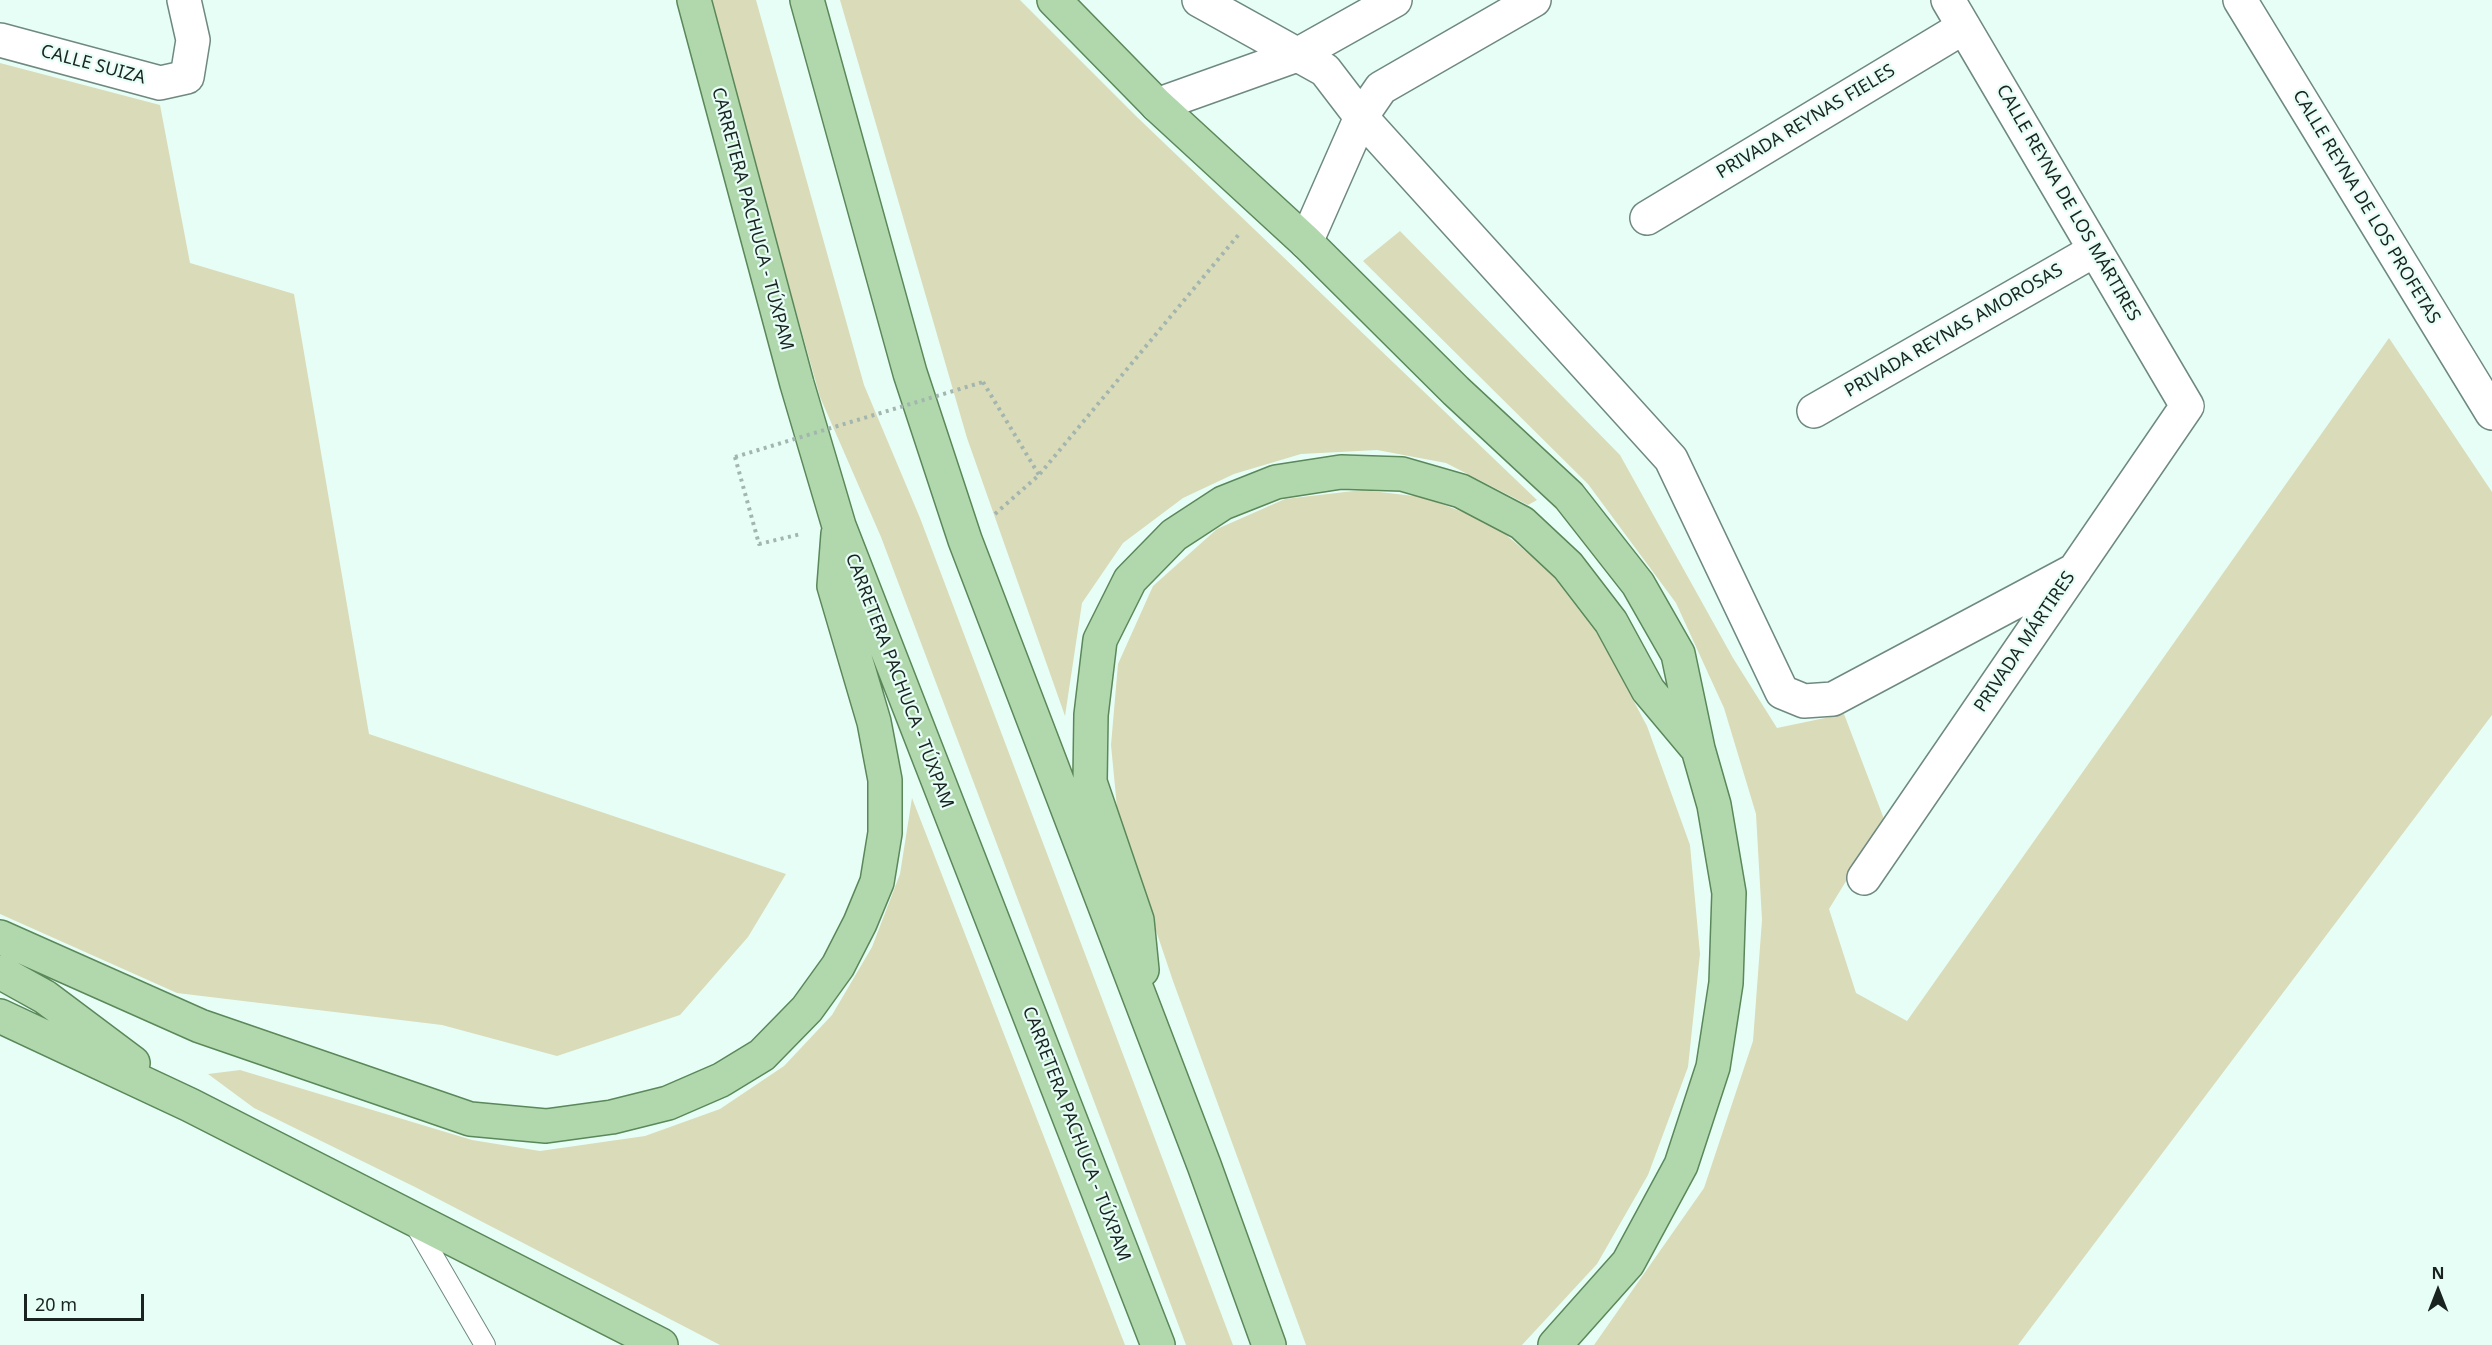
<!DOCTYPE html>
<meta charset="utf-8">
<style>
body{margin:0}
#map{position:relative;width:2492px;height:1345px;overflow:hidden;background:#e7fef7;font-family:"Noto Sans",sans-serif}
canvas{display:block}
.north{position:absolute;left:2408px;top:1261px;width:60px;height:60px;-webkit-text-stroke:4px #e7fef7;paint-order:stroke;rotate:0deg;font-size:16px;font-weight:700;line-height:24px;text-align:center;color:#192421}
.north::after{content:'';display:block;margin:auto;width:21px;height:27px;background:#192421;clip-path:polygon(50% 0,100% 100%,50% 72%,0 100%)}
.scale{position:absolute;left:24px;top:1294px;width:120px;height:27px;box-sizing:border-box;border:3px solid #192421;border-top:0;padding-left:8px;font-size:18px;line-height:21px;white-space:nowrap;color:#192421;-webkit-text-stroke:4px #e7fef7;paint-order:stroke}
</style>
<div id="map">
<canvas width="2492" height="1345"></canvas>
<div class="north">N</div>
<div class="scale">20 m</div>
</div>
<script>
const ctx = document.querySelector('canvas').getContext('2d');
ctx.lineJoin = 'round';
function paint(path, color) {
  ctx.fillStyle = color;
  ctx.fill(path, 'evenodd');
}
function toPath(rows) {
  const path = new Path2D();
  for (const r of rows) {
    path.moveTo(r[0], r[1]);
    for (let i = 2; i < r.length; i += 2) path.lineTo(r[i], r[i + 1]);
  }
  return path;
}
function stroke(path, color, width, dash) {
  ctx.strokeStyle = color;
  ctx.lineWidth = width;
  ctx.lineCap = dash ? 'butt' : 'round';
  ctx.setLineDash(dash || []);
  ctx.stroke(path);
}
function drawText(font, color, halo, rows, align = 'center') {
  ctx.font = font + ' "Noto Sans",sans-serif';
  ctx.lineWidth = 4.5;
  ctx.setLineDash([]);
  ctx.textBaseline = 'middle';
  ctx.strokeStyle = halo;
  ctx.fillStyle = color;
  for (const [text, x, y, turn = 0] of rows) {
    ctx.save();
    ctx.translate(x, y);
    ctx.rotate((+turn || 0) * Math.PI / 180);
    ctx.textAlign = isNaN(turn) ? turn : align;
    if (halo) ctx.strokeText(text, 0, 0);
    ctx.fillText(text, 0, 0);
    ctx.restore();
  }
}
const green = toPath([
 [709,0,756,0,864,385,920,518,1233,1345,1186,1345,881,537,820,397],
 [840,0,1020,0,1137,117,1537,500,1528,505,1446,463,1377,450,1301,454,1234,474,1183,498,1123,543,1082,603,1065,716,967,438],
 [0,63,160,105,190,263,294,294,369,734,786,874,748,937,680,1015,557,1056,442,1025,177,993,0,914],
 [1400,231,1620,455,1733,658,1777,728,1844,714,1884,819,1829,909,1856,993,1907,1021,2389,338,2492,492,2492,715,2018,1345,1594,1345,1704,1188,1753,1041,1762,920,1756,814,1724,708,1676,603,1588,484,1363,261],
 [1362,490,1423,497,1492,523,1549,571,1599,636,1647,726,1690,845,1700,954,1688,1067,1648,1175,1597,1264,1522,1345,1306,1345,1173,981,1118,818,1111,745,1118,664,1153,586,1217,529,1285,499],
 [912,798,1125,1345,720,1345,417,1188,254,1108,208,1074,240,1070,472,1140,540,1151,645,1136,720,1109,784,1066,832,1015,872,947,900,874]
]);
const path = toPath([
 [983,382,1039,475],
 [735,457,759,544,801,534],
 [995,514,1039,475,1240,233]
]);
const service = toPath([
 [414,1223,485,1345]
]);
const minor = toPath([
 [1199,0,1325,70,1361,117,1671,459,1782,692,1804,701,1833,699,2075,570],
 [2240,0,2492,413],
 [0,40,160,83,187,77,193,40,184,0],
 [1157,105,1297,55,1395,0],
 [1647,218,1964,27],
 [1306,242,1361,117,1381,88,1534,0],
 [1814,411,2095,250],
 [1864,878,2187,406,1948,0]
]);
const primary = toPath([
 [694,0,797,384,839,526,1158,1345],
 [807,0,910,373,965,540,1204,1165,1269,1345],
 [1054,0,1157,105,1306,242,1456,391,1569,496,1638,584,1678,654,1698,749,1714,805,1729,893,1726,983,1713,1067,1681,1165,1628,1263,1555,1345],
 [0,937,200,1026,470,1119,546,1126,612,1117,668,1103,721,1080,762,1055,807,1009,838,966,860,923,877,882,885,833,885,780,874,722,834,586,838,534],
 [1142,970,1137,920,1090,782,1091,715,1100,640,1130,580,1174,535,1223,503,1276,482,1341,472,1402,474,1461,491,1522,523,1568,566,1611,622,1648,690,1695,746],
 [0,972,45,997,133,1063],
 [0,1016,190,1105,661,1345]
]);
const pathBridge = toPath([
 [735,457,983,382]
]);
const streetNames = [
 ["CALLE SUIZA",93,65,15],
 ["PRIVADA REYNAS FIELES",1806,122,-31],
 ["CALLE REYNA DE LOS MÁRTIRES",2068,203,60],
 ["CALLE REYNA DE LOS PROFETAS",2366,207,59],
 ["CARRETERA PACHUCA - TÚXPAM",752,219,75],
 ["PRIVADA REYNAS AMOROSAS",1954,331,-30],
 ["PRIVADA MÁRTIRES",2025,642,-56],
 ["CARRETERA PACHUCA - TÚXPAM",899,681,69],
 ["CARRETERA PACHUCA - TÚXPAM",1076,1134,69]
];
paint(green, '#dadbb9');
stroke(service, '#6f8981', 22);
stroke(minor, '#6f8981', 36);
stroke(primary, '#5a8859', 36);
stroke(path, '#a2b5af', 4, [3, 4.5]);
stroke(service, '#fff', 20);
stroke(minor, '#fff', 33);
stroke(primary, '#b1d8ad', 33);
stroke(pathBridge, '#a2b5af', 4, [3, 4.5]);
drawText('18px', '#192421', '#e7fef7', streetNames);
</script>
